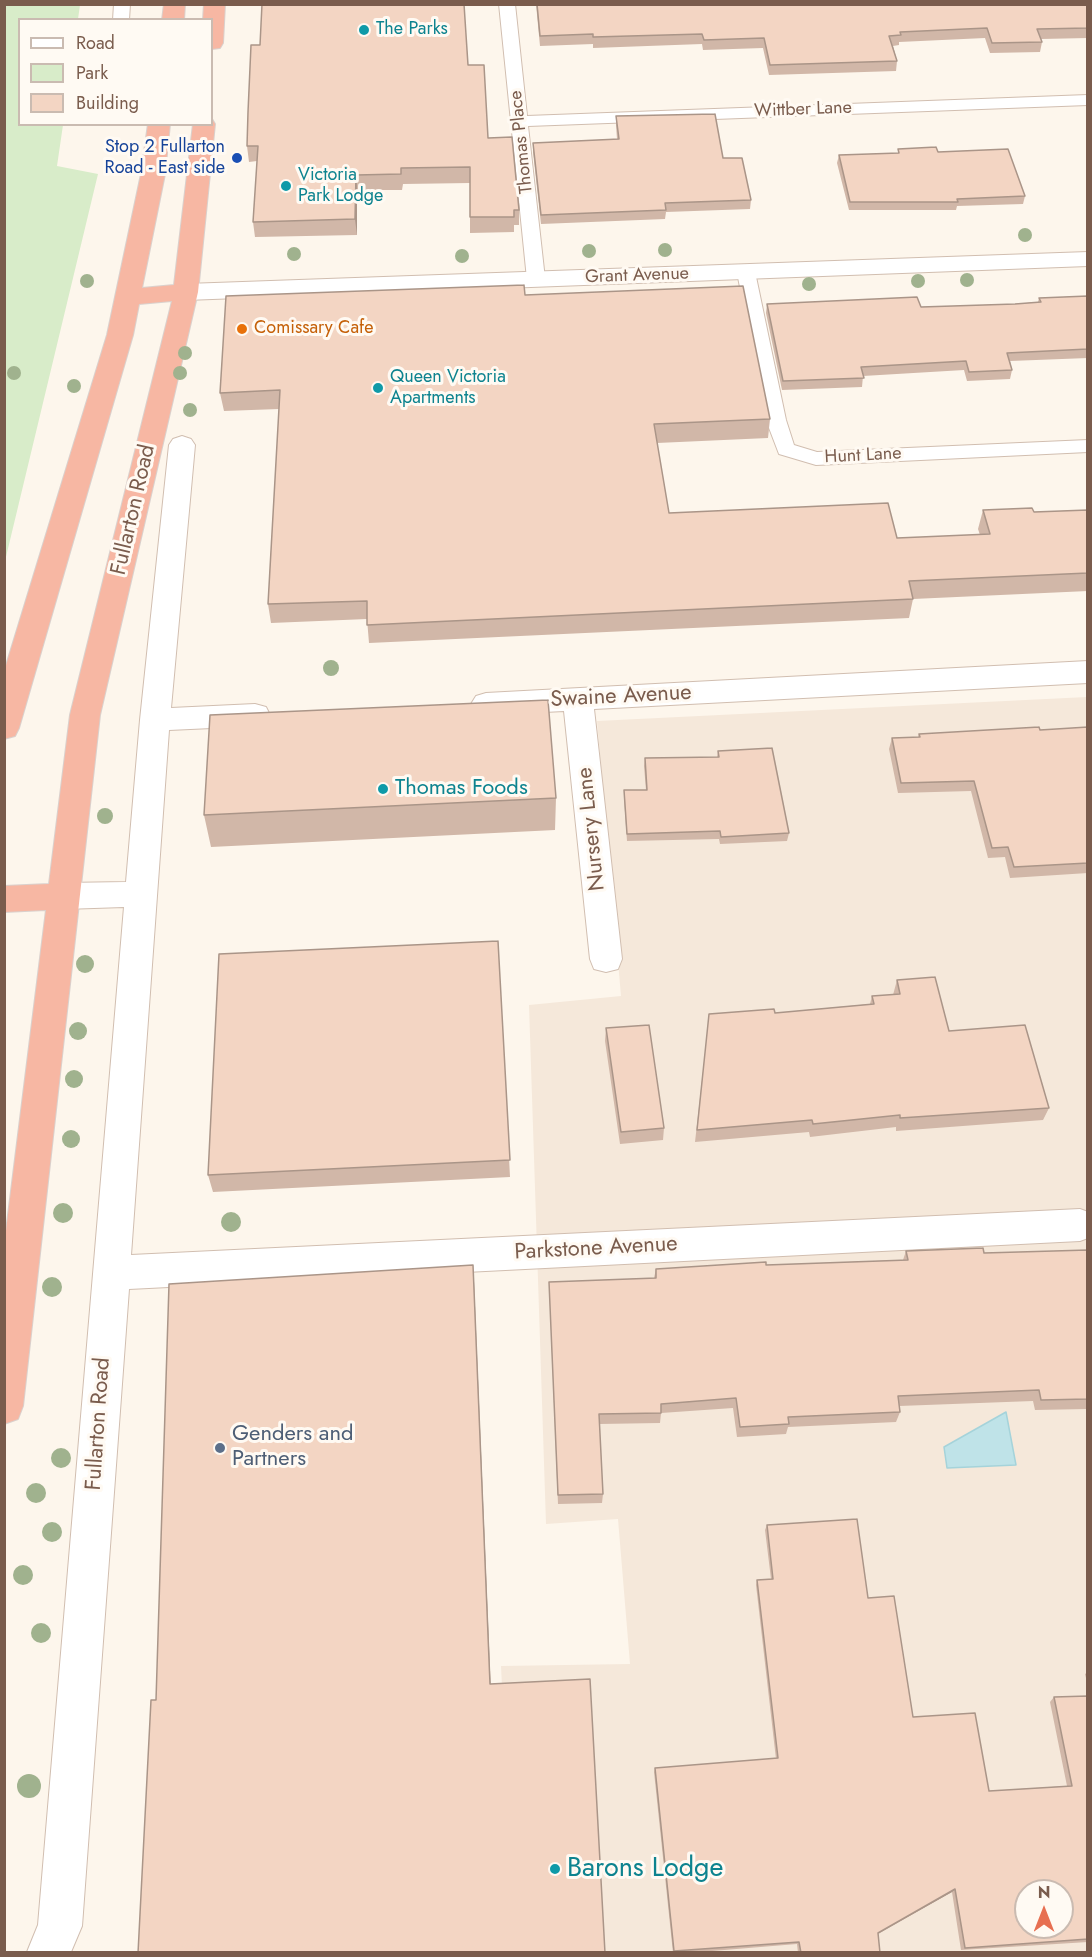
<!DOCTYPE html>
<style>
body{margin:0}
#map{position:relative;width:1092px;height:1957px;overflow:hidden;background:#fdf6ec;font-family:Jost,sans-serif}
canvas{display:block}
.frame{position:absolute;inset:0;border:6px solid #7a5c4d;pointer-events:none}
.legend{position:absolute;left:18px;top:18px;width:195px;height:108px;box-sizing:border-box;background:#fffaf3;border:2px solid #cabbb1;margin:0;padding:8px 10px;list-style:none;font-size:18px;color:#7a5c4d}
.legend li{display:flex;align-items:center;gap:12px;height:30px}
.legend b{width:30px;border:2px solid #cabbb1}
.north{position:absolute;left:1014px;top:1879px;width:60px;height:60px;box-sizing:border-box;background:#fffaf3;border:2px solid #cabbb1;border-radius:50%;rotate:0deg;font-size:16px;font-weight:700;line-height:24px;text-align:center;color:#7a5c4d}
.north::after{content:'';display:block;margin:auto;width:21px;height:27px;background:#e76f51;clip-path:polygon(50% 0,100% 100%,50% 72%,0 100%)}
</style>
<div id="map">
<canvas width="1092" height="1957"></canvas>
<div class="frame"></div>
<ul class="legend">
<li><b style="height:8px;background:#fff"></b>Road</li>
<li><b style="height:16px;background:#d8ecc9"></b>Park</li>
<li><b style="height:16px;background:#f3d5c3"></b>Building</li>
</ul>
<div class="north">N</div>
</div>
<script>
const ctx = document.querySelector('canvas').getContext('2d');
ctx.lineJoin = 'round';
function paint(path, color) {
  ctx.fillStyle = color;
  ctx.fill(path, 'evenodd');
}
function toPath(rows) {
  const path = new Path2D();
  for (const r of rows) {
    path.moveTo(r[0], r[1]);
    for (let i = 2; i < r.length; i += 2) path.lineTo(r[i], r[i + 1]);
  }
  return path;
}
function stroke(path, color, width, dash) {
  ctx.strokeStyle = color;
  ctx.lineWidth = width;
  ctx.lineCap = dash ? 'butt' : 'round';
  ctx.setLineDash(dash || []);
  ctx.stroke(path);
}
function drawText(font, color, halo, rows, align = 'center') {
  ctx.font = font + ' Jost,sans-serif';
  ctx.lineWidth = 6;
  ctx.setLineDash([]);
  ctx.textBaseline = 'middle';
  ctx.strokeStyle = halo;
  ctx.fillStyle = color;
  for (const [text, x, y, turn = 0] of rows) {
    ctx.save();
    ctx.translate(x, y);
    ctx.rotate((+turn || 0) * Math.PI / 180);
    ctx.textAlign = isNaN(turn) ? turn : align;
    if (halo) ctx.strokeText(text, 0, 0);
    ctx.fillText(text, 0, 0);
    ctx.restore();
  }
}
const residential = toPath([
 [1087,697,1087,1952,515,1952,501,1666,630,1664,618,1519,546,1524,529,1005,621,996,597,721],
 [1026,1891,1062,1891,1062,1927,1026,1927]
]);
const green = toPath([
 [5,4,80,5,78,19,20,20,20,124,63,125,57,166,98,174,5,561]
]);
const water = toPath([
 [1006,1412,1016,1465,947,1468,944,1447,1006,1412]
]);
const lane = toPath([
 [114,4,130,4,129,20,113,20,114,4],
 [499,4,515,4,527,116,1088,95,1088,105,528,126,545,279,542,283,536,284,530,283,527,279,499,4],
 [746,267,752,268,755,272,786,420,794,445,817,452,1088,440,1088,452,816,465,779,454,766,420,737,272,740,268,746,267]
]);
const street = toPath([
 [1088,252,1088,266,186,300,177,297,174,292,177,287,186,284,1088,252],
 [182,436,191,439,195,445,171,708,255,704,266,707,270,715,266,723,255,726,169,730,131,1255,1080,1209,1088,1212,1088,1238,1080,1241,129,1289,82,1926,71,1952,27,1952,38,1925,124,907,64,909,53,905,48,896,53,887,64,883,126,882,140,720,169,445,173,439,182,436],
 [1088,661,1088,683,594,709,622,959,618,969,606,972,594,969,590,959,564,711,486,715,476,712,471,704,476,696,486,693,1088,661]
]);
const highway = toPath([
 [164,4,185,4,184,20,162,20,164,4],
 [204,4,225,4,223,43,220,48,212,49,212,20,203,20,204,4],
 [212,119,215,124,198,292,100,715,23,1406,18,1419,4,1424,4,1247,46,910,4,912,4,886,49,884,70,715,172,301,139,304,133,335,19,728,15,736,4,739,4,672,107,335,141,174,148,124,170,124,165,174,142,288,174,285,193,124,212,124,212,119]
]);
const trees = [
 [1025,235,7],
 [665,250,7],
 [589,251,7],
 [294,254,7],
 [462,256,7],
 [967,280,7],
 [87,281,7],
 [918,281,7],
 [809,284,7],
 [185,353,7],
 [14,373,7],
 [180,373,7],
 [74,386,7],
 [190,410,7],
 [331,668,8],
 [105,816,8],
 [85,964,9],
 [78,1031,9],
 [74,1079,9],
 [71,1139,9],
 [63,1213,10],
 [231,1222,10],
 [52,1287,10],
 [61,1458,10],
 [36,1493,10],
 [52,1532,10],
 [23,1575,10],
 [41,1633,10],
 [29,1786,12]
];
const wall = toPath([
 [536,4,1088,4,1088,38,1041,39,1042,42,1040,52,990,53,985,38,899,42,899,45,893,46,897,61,896,71,769,75,763,48,703,50,702,44,593,48,593,44,540,46],
 [468,65,488,138,519,210,519,225,514,225,514,232,470,233,470,183,403,184,402,190,357,190,357,235,255,237,253,222,257,161,249,162,247,146],
 [616,116,723,158,751,200,750,209,666,212,665,219,541,224,533,152,533,143,617,139,616,125],
 [898,149,938,152,1025,196,1023,204,957,206,956,210,849,210,837,163,839,155,898,153],
 [525,295,770,419,768,438,657,443,669,513,897,538,980,535,978,529,983,510,1034,512,1088,510,1088,591,913,599,909,618,369,643,367,619,271,623,268,604,279,409,224,411,220,393],
 [1088,296,1088,358,1010,361,1012,370,1010,379,967,381,964,370,863,376,862,387,782,390,766,313,767,304,921,307,1015,304,1038,302,1039,298],
 [1088,727,1088,873,1010,878,1005,857,988,858,971,791,898,793,889,749,892,738,918,737,919,734,1040,730],
 [718,751,789,833,787,841,720,844,719,839,627,841,624,798,624,790,646,790,644,766,645,758,717,757],
 [556,798,555,830,211,847,204,815],
 [498,941,510,1177,213,1192,208,1175],
 [897,980,949,1031,1049,1108,1043,1120,896,1131,896,1127,810,1137,809,1132,695,1142,708,1027,775,1013,870,1004,872,996,893,995],
 [606,1028,664,1128,663,1140,620,1144,605,1041],
 [1088,1250,1087,1409,1035,1410,1033,1401,899,1406,900,1412,896,1422,788,1427,786,1434,737,1437,733,1408,661,1413,660,1423,599,1424,603,1494,602,1503,558,1504,549,1282,654,1278,656,1269,903,1260,906,1251,984,1253],
 [767,1525,868,1598,913,1717,989,1791,1067,1786,1050,1702,1054,1697,1088,1696,1088,1942,961,1950,952,1892,878,1934,880,1953,798,1953,797,1944,688,1953,673,1953,654,1772,655,1768,776,1759,756,1585,757,1580,771,1579,765,1530],
 [1088,1672,1088,1686,1085,1674]
]);
const shadedWall = toPath([
 [356,175,357,190,357,235,355,219],
 [473,1265,474,1281,491,1694,490,1684],
 [955,1889,952,1892,875,1935,878,1933]
]);
const building = toPath([
 [262,4,464,4,468,65,484,65,488,138,512,137,519,210,514,210,514,217,470,217,470,167,401,168,401,174,356,175,355,219,253,222,258,146,247,146,248,112,251,45,260,45,262,4],
 [537,4,1088,4,1088,28,1037,29,1042,42,992,43,987,28,900,32,901,35,889,36,897,61,770,65,764,38,704,40,702,34,593,37,593,34,540,36,537,4],
 [715,114,723,158,742,158,751,200,665,203,666,210,541,215,533,143,619,139,616,116,715,114],
 [936,147,938,152,1008,149,1025,196,957,199,958,202,850,202,839,155,899,153,898,149,936,147],
 [524,285,525,295,743,286,770,419,654,424,669,513,888,503,897,538,990,534,983,510,1032,508,1034,512,1088,510,1088,573,909,581,913,599,367,625,367,601,268,604,280,390,220,393,226,296,524,285],
 [1088,296,1088,349,1007,353,1012,370,969,372,966,361,861,367,864,378,783,381,767,304,917,297,921,307,1015,304,1041,302,1039,298,1088,296],
 [548,700,556,798,204,815,210,715,548,700],
 [1039,727,1040,730,1088,727,1088,863,1014,867,1008,847,992,848,974,781,901,783,892,738,920,737,919,734,1039,727],
 [772,748,789,833,721,837,720,831,627,834,624,790,647,790,645,758,719,757,718,751,772,748],
 [498,941,510,1160,208,1175,219,954,498,941],
 [935,977,949,1031,1025,1025,1049,1108,900,1118,900,1115,813,1124,812,1120,697,1130,709,1014,774,1009,775,1013,874,1004,872,996,900,994,897,980,935,977],
 [649,1025,664,1128,621,1132,606,1028,649,1025],
 [983,1248,984,1253,1088,1250,1088,1399,1041,1400,1039,1390,898,1396,900,1412,788,1417,789,1424,740,1427,736,1398,661,1404,661,1413,599,1414,603,1494,558,1495,549,1282,656,1278,656,1269,766,1262,766,1265,908,1260,906,1251,983,1248],
 [473,1265,490,1684,590,1679,605,1953,138,1953,151,1700,156,1700,169,1284,473,1265],
 [857,1519,868,1598,894,1596,913,1717,975,1713,989,1791,1072,1786,1054,1697,1088,1696,1088,1939,965,1948,955,1889,878,1933,880,1953,801,1953,799,1942,674,1951,655,1768,778,1758,757,1580,773,1579,767,1525,857,1519],
 [1026,1891,1062,1891,1062,1927,1026,1927,1026,1891]
]);
const markers = [
 [364,30,6,"#0f9aa8"],
 [237,158,6,"#1a4fb4"],
 [286,186,6,"#0f9aa8"],
 [242,329,6,"#e8710a"],
 [378,388,6,"#0f9aa8"],
 [383,789,6,"#0f9aa8"],
 [220,1448,6,"#5c6f8a"],
 [555,1869,6,"#0f9aa8"]
];
const farCulturenames = [
 ["The Parks",376,30],
 ["Victoria",298,176],
 ["Park Lodge",298,197],
 ["Queen Victoria",390,378],
 ["Apartments",390,399]
];
const farStreetnames = [
 ["Wittber Lane",803,110,-2],
 ["Thomas Place",522,142,-96],
 ["Grant Avenue",637,276,-2],
 ["Hunt Lane",863,456,-3]
];
const farTransitnames = [
 ["Stop 2 Fullarton",225,148],
 ["Road - East side",225,169]
];
const farFoodnames = [
 ["Comissary Cafe",254,329]
];
const streetNames = [
 ["Fullarton Road",134,510,-77],
 ["Swaine Avenue",621,697,-3],
 ["Nursery Lane",592,829,-96],
 ["Parkstone Avenue",596,1249,-3],
 ["Fullarton Road",99,1424,-86]
];
const cultureNames = [
 ["Thomas Foods",395,789]
];
const serviceNames = [
 ["Genders and",232,1435],
 ["Partners",232,1460]
];
const nearCulturenames = [
 ["Barons Lodge",567,1869]
];
paint(residential, '#f5e8da');
paint(green, '#d8ecc9');
paint(water, '#bfe3e8');
stroke(water, '#a5d3da', 1.5);
stroke(lane, '#d1beb0', 2);
stroke(street, '#d1beb0', 2);
stroke(highway, '#dad1cd', 2);
paint(lane, '#fff');
paint(street, '#fff');
paint(highway, '#f7b7a3');
ctx.fillStyle = '#a0b28e';
for (const [x, y, r] of trees) {
  ctx.beginPath();
  ctx.arc(x, y, r, 0, 2 * Math.PI);
  ctx.fill();
}
paint(wall, '#d1b7a8');
paint(shadedWall, '#aa9588');
paint(building, '#f3d5c3');
stroke(building, '#aa9588', 1.5);
for (const [x, y, r, color] of markers) {
  const dot = new Path2D();
  dot.arc(x, y, r, 0, 2 * Math.PI);
  ctx.fillStyle = color;
  ctx.fill(dot);
  stroke(dot, '#fffaf3', 2);
}
drawText('18px', '#0d838f', '#fffaf3', farCulturenames, 'left');
drawText('18px', '#7a5c4d', '#fffaf3', farStreetnames);
drawText('18px', '#164399', '#fffaf3', farTransitnames, 'right');
drawText('18px', '#c56008', '#fffaf3', farFoodnames, 'left');
drawText('22px', '#7a5c4d', '#fffaf3', streetNames);
drawText('22px', '#0d838f', '#fffaf3', cultureNames, 'left');
drawText('22px', '#4e5e75', '#fffaf3', serviceNames, 'left');
drawText('27px', '#0d838f', '#fffaf3', nearCulturenames, 'left');
</script>
